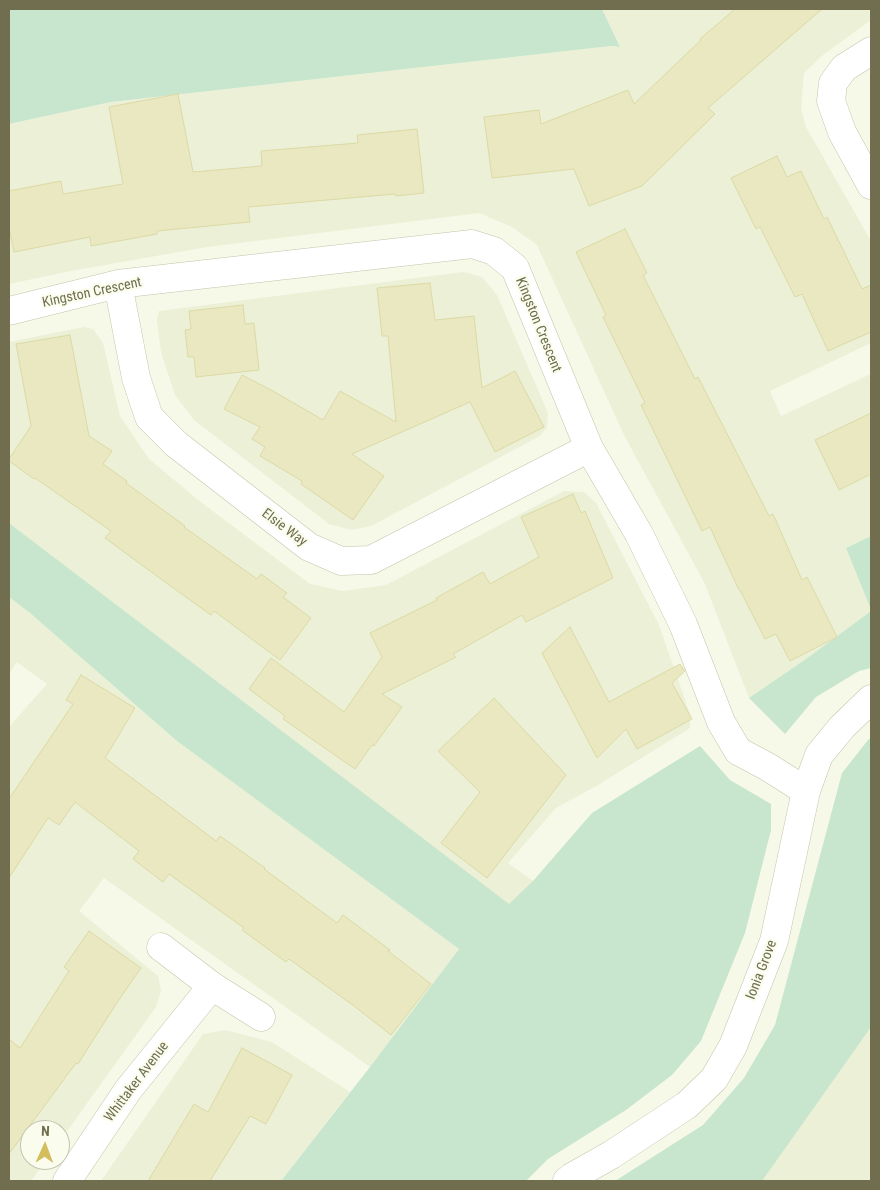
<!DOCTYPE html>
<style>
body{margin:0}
#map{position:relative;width:880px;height:1190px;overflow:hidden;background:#f6f9e8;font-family:"Roboto Condensed",sans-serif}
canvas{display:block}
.frame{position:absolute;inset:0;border:10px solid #706e4f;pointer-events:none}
.north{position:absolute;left:20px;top:1120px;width:50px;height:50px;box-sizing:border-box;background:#fafdee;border:1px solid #c3c4ae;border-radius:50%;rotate:2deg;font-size:14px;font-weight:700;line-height:20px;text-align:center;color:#706e4f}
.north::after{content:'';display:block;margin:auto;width:18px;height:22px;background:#d3bd5d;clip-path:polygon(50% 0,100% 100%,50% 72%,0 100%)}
</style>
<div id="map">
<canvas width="880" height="1190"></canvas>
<div class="frame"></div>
<div class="north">N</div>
</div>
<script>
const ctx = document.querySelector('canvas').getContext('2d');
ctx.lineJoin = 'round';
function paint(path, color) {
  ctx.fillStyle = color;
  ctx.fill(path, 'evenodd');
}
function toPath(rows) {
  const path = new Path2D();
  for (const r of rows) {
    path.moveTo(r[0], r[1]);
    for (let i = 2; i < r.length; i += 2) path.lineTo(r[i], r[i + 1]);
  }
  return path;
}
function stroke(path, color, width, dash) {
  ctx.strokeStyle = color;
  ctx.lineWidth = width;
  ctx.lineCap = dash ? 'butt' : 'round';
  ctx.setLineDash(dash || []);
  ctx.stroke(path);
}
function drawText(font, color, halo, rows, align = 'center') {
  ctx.font = font + ' "Roboto Condensed",sans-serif';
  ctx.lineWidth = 4.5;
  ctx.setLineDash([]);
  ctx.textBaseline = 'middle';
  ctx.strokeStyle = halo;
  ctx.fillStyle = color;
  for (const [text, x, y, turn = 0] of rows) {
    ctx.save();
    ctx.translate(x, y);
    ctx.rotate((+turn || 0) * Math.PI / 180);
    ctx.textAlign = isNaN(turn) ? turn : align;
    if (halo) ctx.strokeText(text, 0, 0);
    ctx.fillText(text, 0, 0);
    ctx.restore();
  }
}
const residential = toPath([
 [602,9,871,9,871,20,823,55,804,73,801,108,806,127,871,241,871,343,770,391,781,416,871,374,871,536,846,548,871,611,806,659,749,698,705,584,625,437,537,245,512,227,479,213,207,247,71,271,9,284,9,124,111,102,611,46,620,47],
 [463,272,482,277,497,295,548,413,547,427,540,436,371,526,351,530,329,524,194,420,175,395,161,352,157,320,159,311],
 [84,327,93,329,103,343,120,416,149,459,202,503,310,584,343,591,386,585,564,491,584,492,596,503,659,625,690,714,690,728,598,785,556,808,508,863,533,881,509,905,9,523,9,342],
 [9,597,30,613,177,741,459,949,370,1067,104,878,79,911,158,976,161,990,156,1007,60,1141,60,1130,30,1130,30,1160,46,1160,31,1181,9,1181,9,727,47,684,17,662,9,674],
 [871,1027,871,1181,762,1181,813,1107],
 [225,1030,272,1042,350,1092,281,1181,101,1181,203,1034]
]);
const green = toPath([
 [9,9,602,9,620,47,611,46,111,102,9,124],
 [9,523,509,904,533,881,592,813,700,746,730,780,771,804,771,830,745,933,701,1041,672,1075,626,1110,548,1159,526,1181,281,1181,370,1067,459,949,177,741,30,613,9,597],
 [871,536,871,610,846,548],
 [871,611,871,668,859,671,816,697,785,734,749,698,806,659],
 [871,738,871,1027,762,1181,615,1181,703,1125,744,1078,775,1025,842,773,868,740]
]);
const building = toPath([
 [735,9,822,9,708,108,715,114,642,186,589,206,574,169,492,178,484,117,539,110,541,124,628,90,634,104,701,40,700,39,735,9],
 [178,94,193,172,262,166,261,151,358,143,357,135,417,129,424,193,396,196,395,194,248,207,250,222,157,231,157,234,91,246,90,237,14,252,9,228,9,191,61,181,63,194,123,184,109,107,178,94],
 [777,156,787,177,801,171,824,219,827,217,862,289,871,285,871,332,828,351,802,294,795,297,760,227,756,229,731,178,777,156],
 [625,229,647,273,643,275,695,379,698,377,769,516,773,514,802,580,807,577,837,637,790,661,776,634,765,639,740,590,739,590,710,527,702,531,641,405,645,403,603,317,606,315,576,252,625,229],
 [430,283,435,320,474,316,482,388,515,371,544,427,495,452,470,402,352,454,384,476,353,520,301,484,302,481,260,456,265,447,252,439,260,427,224,409,242,375,273,391,323,420,340,391,396,422,388,336,382,336,377,288,430,283],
 [243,305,245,324,254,323,259,370,196,377,194,357,188,357,185,330,191,329,189,311,243,305],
 [70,335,89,436,112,451,103,464,127,481,126,483,185,526,184,527,257,579,261,574,287,593,283,597,311,618,280,660,214,611,211,615,165,582,105,538,111,531,35,478,34,479,9,461,9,459,31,426,16,344,70,335],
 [871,413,871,474,839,490,815,440,871,413],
 [573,494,581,513,585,511,613,578,526,622,522,615,453,654,456,657,382,694,402,707,374,746,372,745,355,769,283,719,285,716,249,689,271,658,344,712,382,657,370,633,437,600,436,598,483,572,490,584,539,557,521,517,573,494],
 [570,627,609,702,680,664,685,671,672,683,692,719,637,749,626,729,597,758,542,653,570,627],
 [81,675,135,708,105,758,216,841,220,836,265,868,264,869,337,923,343,915,390,950,388,951,431,984,391,1035,354,1006,289,959,286,962,242,930,244,928,169,874,163,882,133,859,139,851,75,802,59,825,48,818,9,878,9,799,73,704,66,700,81,675],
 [494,698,566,775,487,878,441,843,480,792,438,751,494,698],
 [89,931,141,968,116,1004,78,1064,76,1063,9,1154,9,1039,20,1048,69,971,64,967,89,931],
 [242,1048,292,1075,266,1124,250,1116,210,1181,148,1181,194,1104,208,1112,242,1048]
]);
const minor = toPath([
 [871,51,844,68,833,83,831,101,842,132,871,185],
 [118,284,136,378,149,417,176,444,309,547,341,561,371,560,589,448],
 [9,311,118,284,472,244,494,251,515,268,589,448,639,534,683,624,721,722,738,751,768,767,806,791],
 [161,947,212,986,261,1017],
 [67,1181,128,1090,212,986],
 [567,1181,572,1177,611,1155,687,1105,714,1079,733,1046,774,941,806,791,819,755,842,727,871,699]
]);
const streetNames = [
 ["Kingston Crescent",92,293,-12],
 ["Kingston Crescent",538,325,68],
 ["Elsie Way",284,528,37],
 ["Ionia Grove",762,970,-69],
 ["Whittaker Avenue",137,1082,-53]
];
paint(residential, '#ecf0d7');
paint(green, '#c8e5cd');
paint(building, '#e9e8c1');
stroke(building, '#dcdaa5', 1);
stroke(minor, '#c3c4aa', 29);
stroke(minor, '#fff', 28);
drawText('14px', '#706e4f', '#fafdee', streetNames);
</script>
